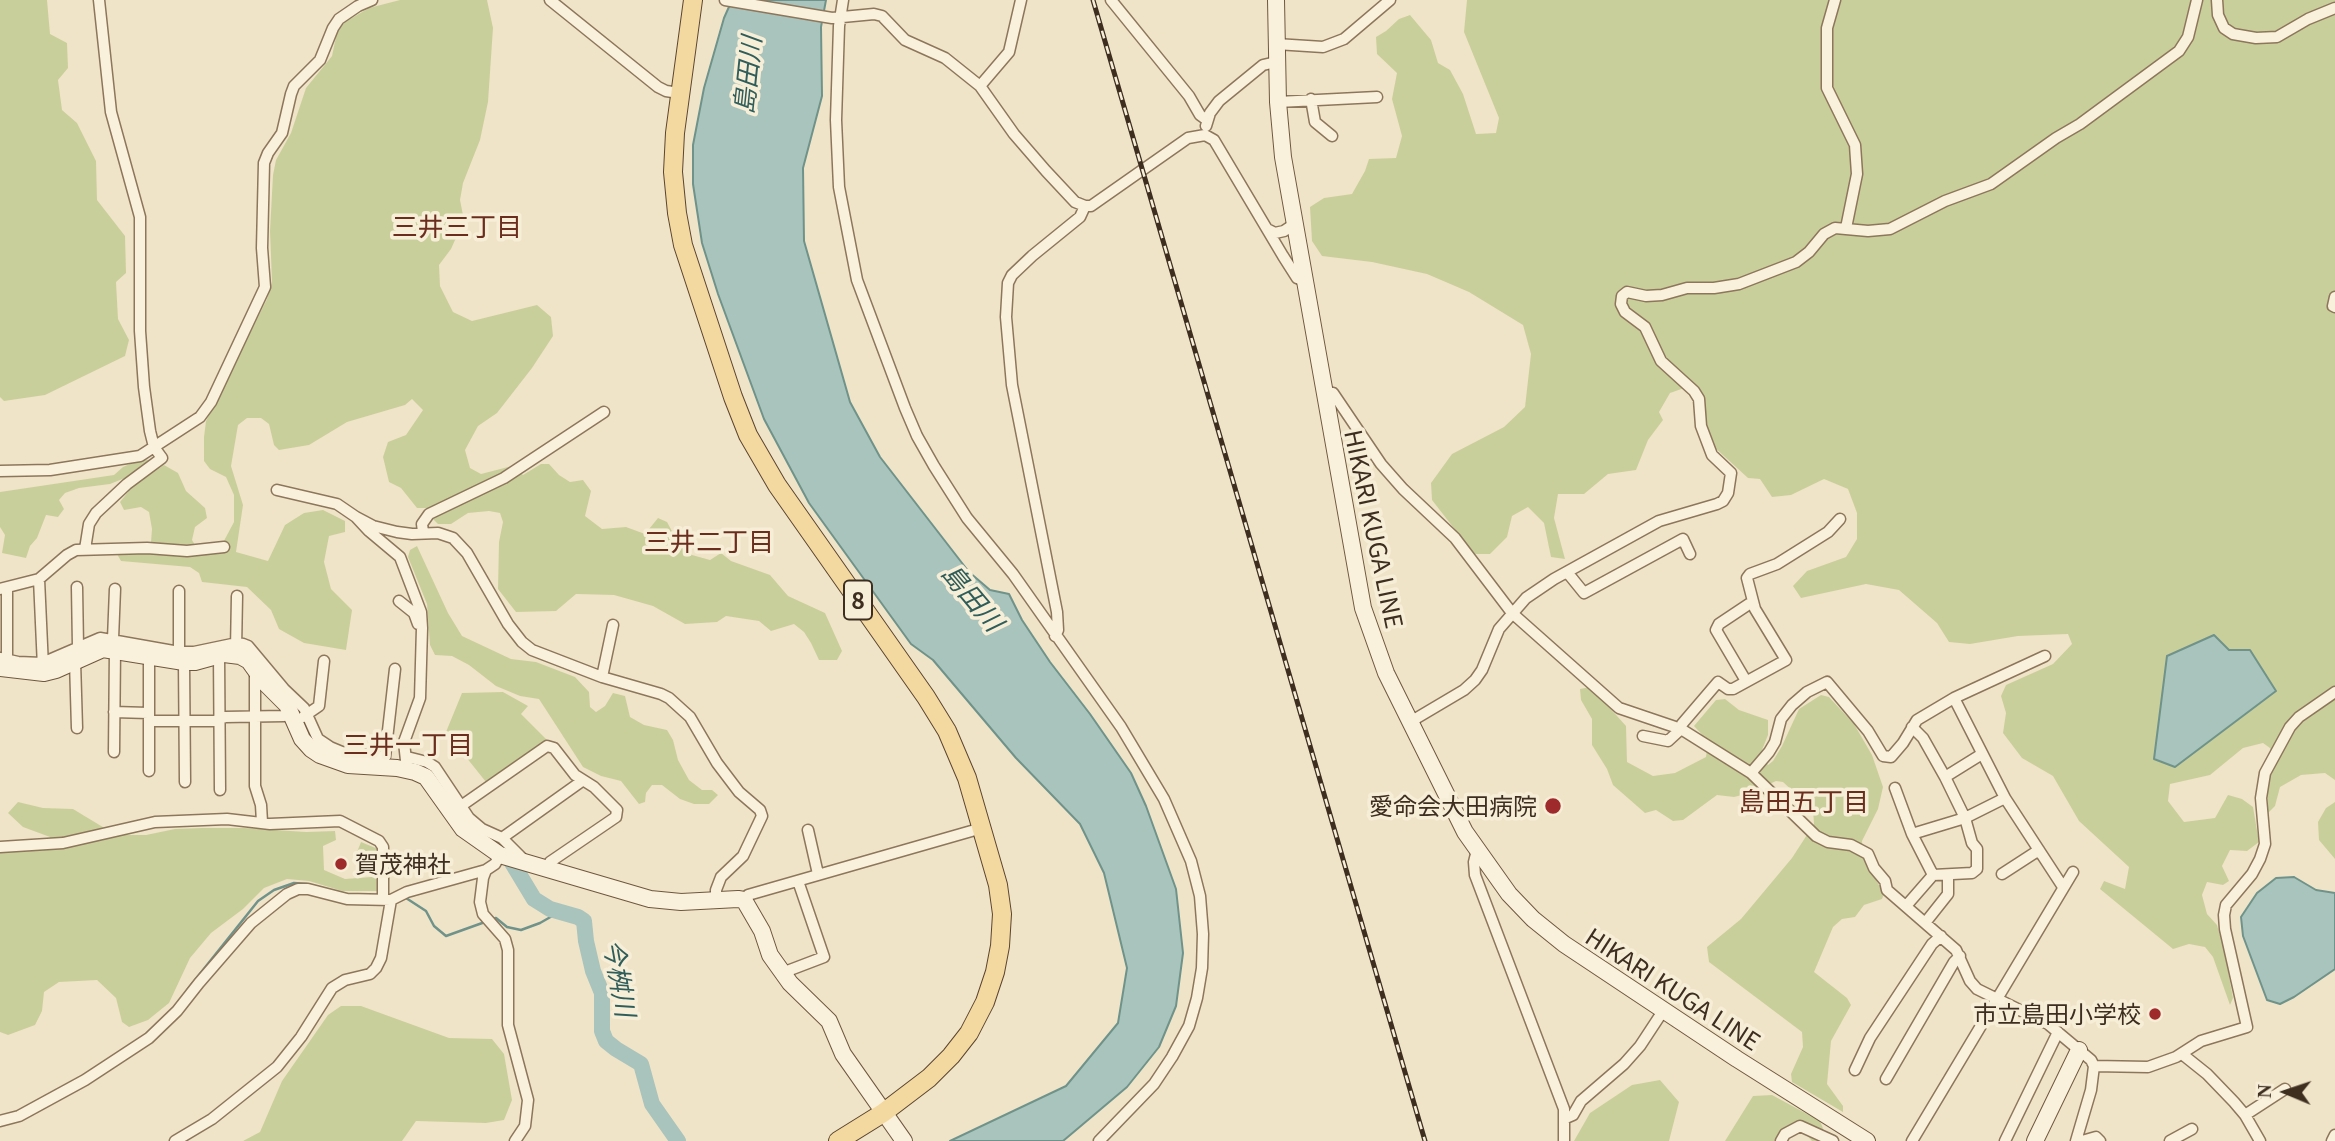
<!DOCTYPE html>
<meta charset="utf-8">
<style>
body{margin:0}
#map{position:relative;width:2335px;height:1141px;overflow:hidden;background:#f0e4c8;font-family:Georgia,serif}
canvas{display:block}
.north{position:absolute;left:2251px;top:1057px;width:70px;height:70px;-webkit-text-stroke:5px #f7eed8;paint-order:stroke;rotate:272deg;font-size:19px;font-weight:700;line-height:28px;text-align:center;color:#3d2e20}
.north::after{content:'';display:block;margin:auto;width:24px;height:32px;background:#3d2e20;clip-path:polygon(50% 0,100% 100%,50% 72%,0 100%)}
</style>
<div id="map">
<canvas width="2335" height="1141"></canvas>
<div class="north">N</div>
</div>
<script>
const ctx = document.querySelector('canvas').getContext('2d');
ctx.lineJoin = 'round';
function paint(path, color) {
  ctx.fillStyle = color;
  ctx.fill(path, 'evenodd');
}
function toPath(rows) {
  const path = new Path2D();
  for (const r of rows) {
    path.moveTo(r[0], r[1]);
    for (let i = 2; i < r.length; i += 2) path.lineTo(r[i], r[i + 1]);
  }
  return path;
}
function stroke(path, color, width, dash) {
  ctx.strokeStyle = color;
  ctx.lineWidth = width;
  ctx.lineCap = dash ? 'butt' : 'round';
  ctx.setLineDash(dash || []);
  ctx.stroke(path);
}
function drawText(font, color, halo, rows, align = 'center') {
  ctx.font = font + ' Georgia,"Noto Sans JP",serif';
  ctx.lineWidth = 7;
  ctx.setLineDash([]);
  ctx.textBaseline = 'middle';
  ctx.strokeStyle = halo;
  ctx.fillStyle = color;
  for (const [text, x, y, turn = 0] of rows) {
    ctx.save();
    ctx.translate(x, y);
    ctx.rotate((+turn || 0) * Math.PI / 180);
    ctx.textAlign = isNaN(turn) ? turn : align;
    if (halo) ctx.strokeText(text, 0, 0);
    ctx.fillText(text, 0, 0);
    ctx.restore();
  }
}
const green = toPath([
 [0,0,47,0,50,34,67,43,68,68,58,80,62,110,77,123,96,161,97,200,125,236,126,273,116,282,118,319,129,340,125,356,45,395,4,401,0,397],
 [400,0,487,0,493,28,488,102,480,140,463,183,460,200,464,220,451,249,439,265,440,286,453,312,472,321,537,305,551,317,553,336,532,368,497,413,478,426,465,450,470,468,481,474,512,466,523,475,541,464,549,464,559,475,570,482,583,480,591,491,585,516,602,529,626,527,645,534,658,518,667,522,674,535,692,555,710,560,721,553,731,561,770,575,788,596,825,613,842,651,837,660,819,660,811,643,804,632,794,624,771,631,759,621,726,616,717,622,685,624,653,606,614,595,576,594,556,611,516,612,498,589,499,542,503,522,500,513,489,511,468,513,451,524,438,524,433,519,432,508,417,508,401,488,389,482,383,457,388,442,406,435,423,410,412,399,405,405,347,422,309,445,279,450,274,445,269,424,261,418,247,418,238,425,231,466,243,505,236,552,268,561,285,525,304,513,323,510,345,521,345,532,329,536,324,562,331,589,352,610,346,650,304,643,279,629,271,610,247,587,202,582,199,573,190,567,121,561,117,554,143,552,151,542,152,529,149,512,141,507,124,510,120,502,132,487,164,465,178,473,186,491,205,508,207,518,195,527,192,540,200,553,218,552,234,522,234,495,226,477,210,469,204,461,204,437,206,421,267,299,272,282,270,231,273,175,276,160,291,133,306,88,332,56,337,32,345,22,369,8],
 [1467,0,2335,0,2335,780,2325,773,2301,775,2280,787,2275,806,2268,813,2267,786,2272,763,2270,748,2263,743,2243,748,2210,775,2170,784,2168,801,2184,822,2215,818,2228,795,2242,799,2253,807,2259,842,2247,851,2230,850,2222,866,2229,881,2223,885,2207,882,2202,895,2207,914,2217,925,2224,949,2233,998,2230,1005,2213,957,2205,947,2189,944,2173,949,2100,889,2104,881,2125,889,2129,867,2079,821,2053,776,2022,758,2003,733,2006,713,2001,696,2006,685,2053,664,2072,644,2068,634,2018,636,1970,644,1949,642,1937,623,1899,590,1866,584,1801,598,1793,586,1807,571,1846,557,1857,539,1857,513,1848,489,1824,479,1791,495,1772,497,1760,479,1748,478,1713,446,1703,416,1704,397,1699,390,1690,386,1670,393,1659,412,1663,420,1648,440,1636,470,1608,474,1584,494,1558,494,1554,518,1565,559,1551,557,1544,523,1528,507,1512,516,1507,537,1490,554,1474,554,1432,500,1431,483,1452,454,1504,427,1525,407,1531,354,1523,325,1469,292,1427,274,1372,262,1322,256,1312,241,1310,207,1324,198,1352,194,1365,171,1369,159,1396,158,1402,136,1392,99,1397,73,1377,54,1376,37,1386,31,1399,19,1410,15,1431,40,1438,63,1450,70,1463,94,1476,134,1496,133,1499,118,1464,32],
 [141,459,149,460,125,478,110,484,79,488,65,493,59,500,64,509,58,517,46,515,37,538,30,546,26,558,2,553,5,535,0,527,0,492,114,475,123,467],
 [417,546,448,613,462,636,511,659,536,662,575,677,589,692,590,707,596,712,605,706,613,693,625,696,630,717,644,725,667,730,673,740,678,760,689,780,702,790,712,790,718,795,709,804,694,804,680,799,662,785,652,785,646,793,645,802,639,804,621,781,601,776,583,767,539,699,520,696,496,686,469,665,452,656,435,655,430,645,427,604,408,557,410,550],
 [1591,687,1626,726,1627,762,1653,776,1675,773,1706,757,1708,741,1694,726,1716,700,1725,699,1739,710,1768,720,1768,735,1760,755,1768,765,1773,761,1782,746,1799,709,1821,695,1829,697,1854,724,1872,755,1883,787,1878,809,1862,841,1863,857,1884,894,1882,899,1864,905,1855,917,1842,919,1833,927,1814,972,1847,998,1851,1005,1831,1041,1827,1084,1843,1106,1843,1112,1792,1082,1791,1074,1803,1047,1802,1032,1709,962,1707,947,1741,919,1792,858,1814,824,1813,810,1783,782,1776,781,1750,793,1734,797,1717,795,1683,820,1673,821,1656,810,1645,813,1613,785,1607,769,1592,745,1592,719,1581,700,1580,689],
 [503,692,528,706,521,714,547,740,486,782,446,732,462,693],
 [18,802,43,808,73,809,116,835,146,835,175,829,202,828,245,828,306,832,335,831,336,840,323,846,324,870,345,879,371,877,375,871,373,858,357,852,361,842,378,849,381,867,391,873,388,885,377,891,342,891,309,881,287,879,264,888,243,909,211,933,190,958,169,1003,148,1020,129,1027,122,1022,116,998,97,980,59,982,44,992,42,1011,35,1025,8,1035,0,1032,0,853,47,849,50,837,23,827,8,813],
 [2335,802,2335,859,2319,840,2318,822,2326,808],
 [341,1006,361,1006,449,1038,492,1039,504,1054,512,1100,504,1120,486,1123,416,1121,402,1141,243,1141,260,1132,282,1081,328,1015],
 [1660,1080,1679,1102,1669,1141,1574,1141,1590,1113,1632,1085],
 [1772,1095,1820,1121,1828,1141,1812,1141,1803,1131,1790,1125,1776,1141,1725,1141,1753,1096]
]);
const water = toPath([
 [732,0,826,0,821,27,822,96,803,168,804,241,850,402,880,457,969,572,990,590,1009,594,1022,620,1050,662,1090,714,1131,773,1146,806,1176,889,1183,953,1176,1006,1159,1047,1127,1087,1063,1141,950,1141,1066,1086,1118,1023,1127,968,1104,873,1080,824,1016,758,933,660,911,644,809,503,764,419,718,294,702,243,693,184,693,145,704,88,724,18,732,0],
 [2214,635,2229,650,2250,650,2276,691,2175,767,2154,759,2167,656,2214,635],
 [2294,877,2316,890,2335,893,2335,969,2294,997,2280,1004,2267,1000,2243,936,2241,917,2257,893,2276,878,2294,877]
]);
const stream = toPath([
 [406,898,426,911,434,926,446,936,485,922],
 [491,920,496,918,507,927,521,930,540,923,561,911],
 [187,990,258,901,274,890,294,883,307,884]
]);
const river = toPath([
 [505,851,534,899,550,909,578,917,584,921,586,941,593,971,602,993,602,1031,606,1041,616,1049,641,1064,652,1104,678,1141]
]);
const street = toPath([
 [550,0,658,87,666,91,679,93],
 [725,0,832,18,874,14,882,16,905,40,945,58,980,86,1014,134,1046,171,1075,202,1085,206,1091,206,1188,138,1205,135,1214,140,1283,256,1297,278,1303,280],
 [843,0,839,26,836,120,839,187,857,280,905,408,917,436,934,466,967,518,1013,574,1121,727,1164,799,1191,861,1200,896,1203,934,1202,968,1197,998,1189,1026,1172,1057,1154,1084,1099,1141],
 [1111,0,1189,96,1200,115,1207,120],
 [1835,0,1827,28,1827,88,1855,145,1857,174,1846,228],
 [2217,0,2218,15,2224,28,2233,34,2256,38,2277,37,2308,19,2335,8],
 [1276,44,1323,47,1344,39,1390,0],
 [980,86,1009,52,1021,0],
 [1311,99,1315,122,1332,136],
 [1278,102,1377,97],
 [1206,126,1210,113,1219,101,1263,65,1276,62],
 [1267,229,1275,233,1284,231,1293,225],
 [2335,297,2333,306,2335,307],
 [1323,392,1333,393,1381,464,1403,489,1455,538,1512,613,1619,708,1681,729,1751,773,1816,836,1828,842,1851,845,1868,854,1874,868,1885,881,1887,890,1956,950,1970,981,1977,989,2048,1024,2091,1060,2094,1066,2148,1067,2176,1057,2201,1041,2247,1027,2225,929,2224,915,2226,905,2252,874,2260,859,2265,844,2261,798,2265,773,2290,727,2299,717,2335,692],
 [0,471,50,470,140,456,200,417,211,402,265,287,262,248,264,163,268,153,282,133,291,94,294,86,320,60,333,28,339,19,358,6,372,0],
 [277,490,337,504,356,517,369,531,400,557,421,612,422,628,420,698,404,742,407,770],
 [356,517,373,526,397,532,412,534,438,533,453,538,467,553,508,624,522,642,532,650,602,677,661,694,669,698,690,717,717,763,739,792,760,810,762,816,743,856,721,877,716,890,716,901],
 [423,532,422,524,429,514,504,478,604,412],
 [85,549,89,524,96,513,127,484,162,458,154,447,150,431,144,387,140,331,140,217,111,112,99,0],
 [1567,572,1584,593,1683,539,1690,554],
 [39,579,43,667],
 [77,587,78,647],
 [7,588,7,659],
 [0,589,39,579,67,555,76,550,147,548,187,551,224,547],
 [399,601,414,613,418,624],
 [1055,636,1058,630,1057,612,1012,385,1006,317,1008,283,1012,275,1032,256,1080,217,1085,206],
 [113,639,115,589],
 [236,649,237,596],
 [179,652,179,591],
 [219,655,220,790],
 [149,656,149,771],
 [0,658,18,662,42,663,100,638,179,652,194,652,237,643,243,644,248,646,284,689,304,708,318,739,330,747,342,752,385,757,395,669],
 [75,661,77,728],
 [184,662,185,782],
 [257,672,255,676,255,786,261,805,262,822],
 [602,677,613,625],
 [1746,681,1716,630,1719,624,1749,604,1753,603],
 [1954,698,2005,798,2063,887],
 [114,712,148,713],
 [303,717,319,706,324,661],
 [150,721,215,721,225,717,284,716,291,712],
 [1410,722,1464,690,1475,680,1482,670,1499,629,1526,598,1554,579,1659,521,1717,504,1723,501,1728,493,1731,473,1712,455,1701,426,1699,399,1694,391,1661,361,1645,327,1625,312,1621,304,1622,296,1627,292,1646,296,1662,295,1687,288,1714,288,1739,284,1796,262,1809,252,1824,234,1835,228,1868,231,1890,229,1945,201,1991,184,2056,138,2080,124,2179,51,2188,37,2197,0],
 [1912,727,1923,738,1945,777,1965,818,1972,843,1977,849,1977,869,1972,873,1933,875],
 [1643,736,1668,741,1681,729,1682,724,1718,682,1728,689,1733,689,1786,660,1755,609,1747,578,1750,574,1777,564,1828,532,1840,519],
 [114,752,115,649],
 [407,757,427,762,435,767,469,818,482,829,502,838,521,857,521,861],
 [1751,773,1769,752,1775,742,1781,719,1792,705,1807,692,1827,682,1868,731,1883,756,1891,757,1903,743,1917,720,1954,698,2045,656],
 [1945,777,1982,754],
 [1895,788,1912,834,1933,875,1906,906],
 [461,806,547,746,554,748,575,775,594,787,617,810,616,817,550,862,548,869],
 [808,830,818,874],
 [1912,834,1965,818,2005,798],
 [502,838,582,781],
 [0,847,63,843,155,822,227,819,270,824,340,821,379,841,383,847,383,900],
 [1477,850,1474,862,1475,875,1564,1109,1564,1141],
 [486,870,483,878,480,902,483,914,505,939,508,950,508,1025,528,1100,525,1126,515,1141],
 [2002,874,2039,850],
 [744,900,748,895,982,828],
 [1925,923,1948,894,1948,875],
 [782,973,824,957,798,881],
 [2182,1054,2207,1074,2234,1102,2245,1115,2260,1141],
 [1855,1070,1870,1038,1932,944,1941,936],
 [1886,1079,1954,962,1960,956],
 [2245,1115,2285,1089],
 [1566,1118,1573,1115,1581,1101,1624,1064,1640,1046,1663,1011],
 [0,1121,19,1116,85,1080,149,1038,177,1011,199,983,251,923,287,894,298,889,308,889,347,899,391,900,407,892,486,870,495,864,500,855],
 [175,1141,212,1119,277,1067,301,1037,332,988,345,980,370,974,376,968,381,958,391,900],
 [1781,1141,1785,1134,1800,1126,1833,1141],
 [1912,1141,2073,872],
 [2005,1141,2058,1032],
 [2076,1141,2091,1090,2094,1066],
 [2082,1141,2096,1137,2100,1141],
 [2170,1141,2192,1129],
 [2332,1141,2335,1135]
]);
const secondary = toPath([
 [1276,0,1278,102,1283,157,1363,608,1386,673,1465,832,1509,894,1533,919,1564,944,1737,1059,1867,1141],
 [0,668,44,673,56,670,103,649,184,662,195,662,224,654,240,656,249,661,264,682,287,705,302,739,311,749,320,755,348,765,397,768,415,772,426,777,463,829,500,855,650,899,681,902,738,899,744,900,762,931,770,955,790,983,829,1021,843,1054,904,1141],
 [2035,1141,2079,1050]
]);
const primary = toPath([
 [693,0,675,133,673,172,677,213,683,245,733,397,748,435,777,485,926,697,947,731,967,778,998,885,1002,914,1000,946,995,972,985,1002,969,1033,951,1056,929,1078,883,1113,838,1141]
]);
const rail = toPath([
 [1093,0,1425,1141]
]);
const markers = [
 [1553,806,9,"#9e2a2b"],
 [341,864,7,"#9e2a2b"],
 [2155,1014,7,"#9e2a2b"]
];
const shields = [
 [858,600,28]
];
const shieldNames = [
 ["8",858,600]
];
const streetNames = [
 ["HIKARI KUGA LINE",1374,529,78],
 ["HIKARI KUGA LINE",1673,989,33]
];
const poiNames = [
 ["愛命会大田病院",1537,806],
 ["賀茂神社",355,864,"left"],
 ["市立島田小学校",2141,1014]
];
const waterNames = [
 ["島田川",747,75,-84],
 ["島田川",973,597,50],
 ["今桝川",620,978,80]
];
const neighbourhoodNames = [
 ["三井三丁目",457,226],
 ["三井二丁目",709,541],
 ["三井一丁目",408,744],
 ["島田五丁目",1804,801]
];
paint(green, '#c9cf9b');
paint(water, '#a9c4bc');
stroke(water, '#6f938a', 2);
stroke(stream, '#6f938a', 2.5);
stroke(river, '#a9c4bc', 16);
stroke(street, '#8d765c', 13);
stroke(secondary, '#6f573f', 18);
stroke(primary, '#5b4430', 20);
stroke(street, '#faf1dc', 10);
stroke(secondary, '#faf1dc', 16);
stroke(primary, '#f3d9a0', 18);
stroke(rail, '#3d2e20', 5);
stroke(rail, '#f7eed8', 2.5, [8]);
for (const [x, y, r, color] of markers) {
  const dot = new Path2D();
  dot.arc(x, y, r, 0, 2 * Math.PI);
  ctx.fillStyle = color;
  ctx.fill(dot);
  stroke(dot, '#f7eed8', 2.5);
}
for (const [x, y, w] of shields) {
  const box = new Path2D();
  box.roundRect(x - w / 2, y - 19.5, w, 39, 5);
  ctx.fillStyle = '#f7eed8';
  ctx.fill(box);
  stroke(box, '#3d2e20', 2);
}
drawText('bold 23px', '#3d2e20', null, shieldNames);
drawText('24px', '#3d2e20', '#f7eed8', streetNames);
drawText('24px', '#3d2e20', '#f7eed8', poiNames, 'right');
drawText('italic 26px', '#2f5d5a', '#f7eed8', waterNames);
drawText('26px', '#6b2e1e', '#f7eed8', neighbourhoodNames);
</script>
